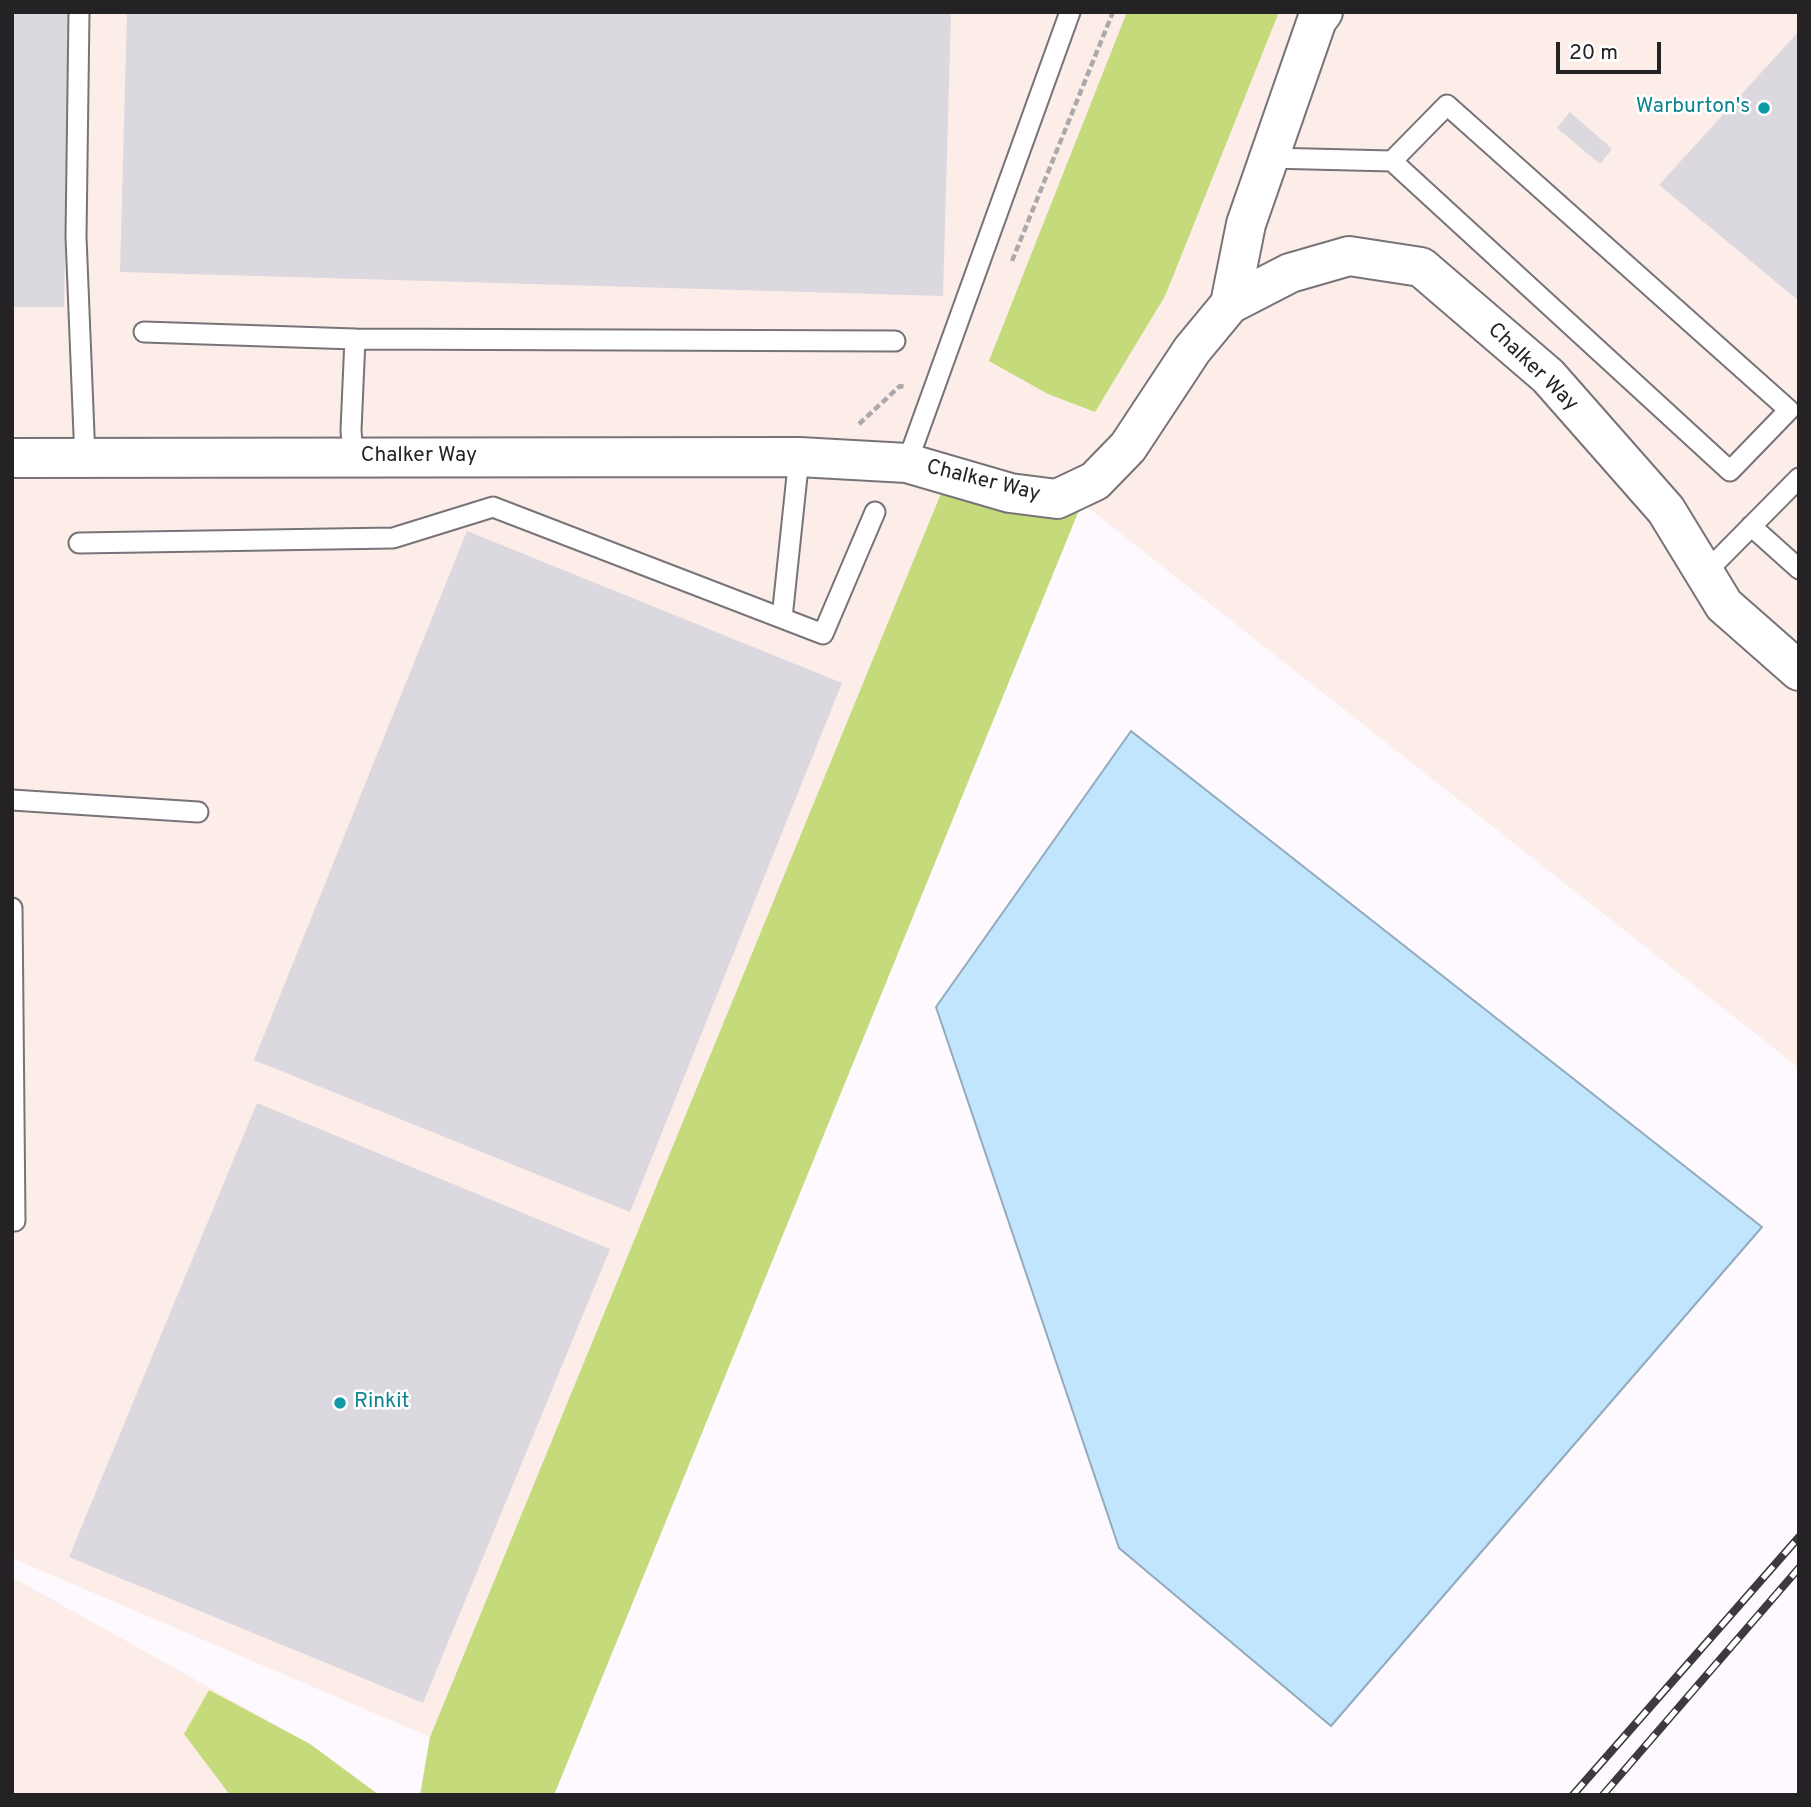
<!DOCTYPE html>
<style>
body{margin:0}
#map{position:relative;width:1811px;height:1807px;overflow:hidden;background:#fdf9fe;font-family:Overpass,sans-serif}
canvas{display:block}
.frame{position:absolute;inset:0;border:14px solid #242224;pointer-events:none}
.scale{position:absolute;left:1556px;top:42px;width:105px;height:32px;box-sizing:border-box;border:4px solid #242224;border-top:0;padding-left:9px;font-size:21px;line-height:24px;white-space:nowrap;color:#242224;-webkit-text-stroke:5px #fff;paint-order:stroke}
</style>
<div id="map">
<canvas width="1811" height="1807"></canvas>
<div class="frame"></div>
<div class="scale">20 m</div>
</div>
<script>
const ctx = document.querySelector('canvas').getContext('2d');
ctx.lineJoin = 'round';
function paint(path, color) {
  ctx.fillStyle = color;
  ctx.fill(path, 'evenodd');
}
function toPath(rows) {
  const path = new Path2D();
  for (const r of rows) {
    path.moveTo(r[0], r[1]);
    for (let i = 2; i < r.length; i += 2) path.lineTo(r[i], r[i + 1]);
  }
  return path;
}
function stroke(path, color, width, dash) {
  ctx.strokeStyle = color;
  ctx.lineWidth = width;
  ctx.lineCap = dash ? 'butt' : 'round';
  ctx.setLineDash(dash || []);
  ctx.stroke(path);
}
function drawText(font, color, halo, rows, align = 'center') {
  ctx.font = font + ' Overpass,sans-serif';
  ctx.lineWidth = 5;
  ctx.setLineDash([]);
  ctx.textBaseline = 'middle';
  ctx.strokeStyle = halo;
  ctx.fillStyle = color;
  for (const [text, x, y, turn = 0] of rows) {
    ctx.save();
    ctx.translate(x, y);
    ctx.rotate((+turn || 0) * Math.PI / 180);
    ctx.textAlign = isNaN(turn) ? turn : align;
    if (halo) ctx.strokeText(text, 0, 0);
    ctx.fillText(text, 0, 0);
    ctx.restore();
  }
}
const industrial = toPath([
 [12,12,1799,12,1799,1068,1082,503,942,491,430,1737,12,1558],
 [12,1577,310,1744,379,1795,12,1795]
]);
const green = toPath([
 [1127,12,1279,12,1165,296,1095,412,1048,394,989,361],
 [942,491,1082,503,554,1795,420,1795,430,1737],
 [209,1690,310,1744,379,1795,230,1795,184,1734]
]);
const water = toPath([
 [1131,731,1762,1227,1331,1726,1119,1548,936,1007,1131,731]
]);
const building = toPath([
 [12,12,70,12,64,307,12,307],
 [127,12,951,12,943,296,120,272],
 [1799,31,1799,301,1659,185],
 [1570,112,1612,149,1600,164,1557,128],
 [467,531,842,683,630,1212,254,1060],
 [257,1103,610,1249,423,1703,69,1557]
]);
const path = toPath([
 [1012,261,1113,12],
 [859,424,900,386,905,387]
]);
const service = toPath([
 [79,12,76,237,85,459],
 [1269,158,1392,161,1730,471,1789,410,1447,105,1392,161],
 [144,332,355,339,351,430,353,458],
 [355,339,895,341],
 [907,463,1070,12],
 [1751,526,1799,569],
 [79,543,393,538,493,507,823,634,875,512],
 [1705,573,1799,478],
 [782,618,799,457],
 [12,800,198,812],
 [12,908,15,1221]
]);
const minor = toPath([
 [1230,304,1246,224,1317,20,1323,12],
 [12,458,799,457,907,463,1010,493,1057,499,1095,481,1128,447,1192,350,1230,304,1290,273,1349,256,1421,267,1548,376,1666,510,1724,605,1799,671]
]);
const rail = toPath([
 [1573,1795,1799,1537],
 [1603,1795,1799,1568]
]);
const markers = [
 [1764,108,7,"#0f9aa8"],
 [340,1403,7,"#0f9aa8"]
];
const cultureNames = [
 ["Warburton's",1750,108],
 ["Rinkit",354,1403,"left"]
];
const streetNames = [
 ["Chalker Way",1532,368,44],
 ["Chalker Way",419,457],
 ["Chalker Way",983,482,14]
];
paint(industrial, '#fcede8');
paint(green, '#c4da7b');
paint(water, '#c1e5fd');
stroke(water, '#92aabc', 2);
paint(building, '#dcd8df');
stroke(service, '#777379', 23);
stroke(minor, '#777379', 42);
stroke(path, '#aca9ad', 4.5, [7, 3.5]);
stroke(service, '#fff', 19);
stroke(minor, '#fff', 38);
stroke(rail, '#3c3a3c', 8);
stroke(rail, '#fff', 5, [16]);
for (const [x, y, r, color] of markers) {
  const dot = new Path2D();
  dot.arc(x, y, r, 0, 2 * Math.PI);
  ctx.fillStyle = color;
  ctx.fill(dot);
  stroke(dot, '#fff', 2.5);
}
drawText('21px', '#0d838f', '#fff', cultureNames, 'right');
drawText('21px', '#242224', '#fff', streetNames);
</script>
